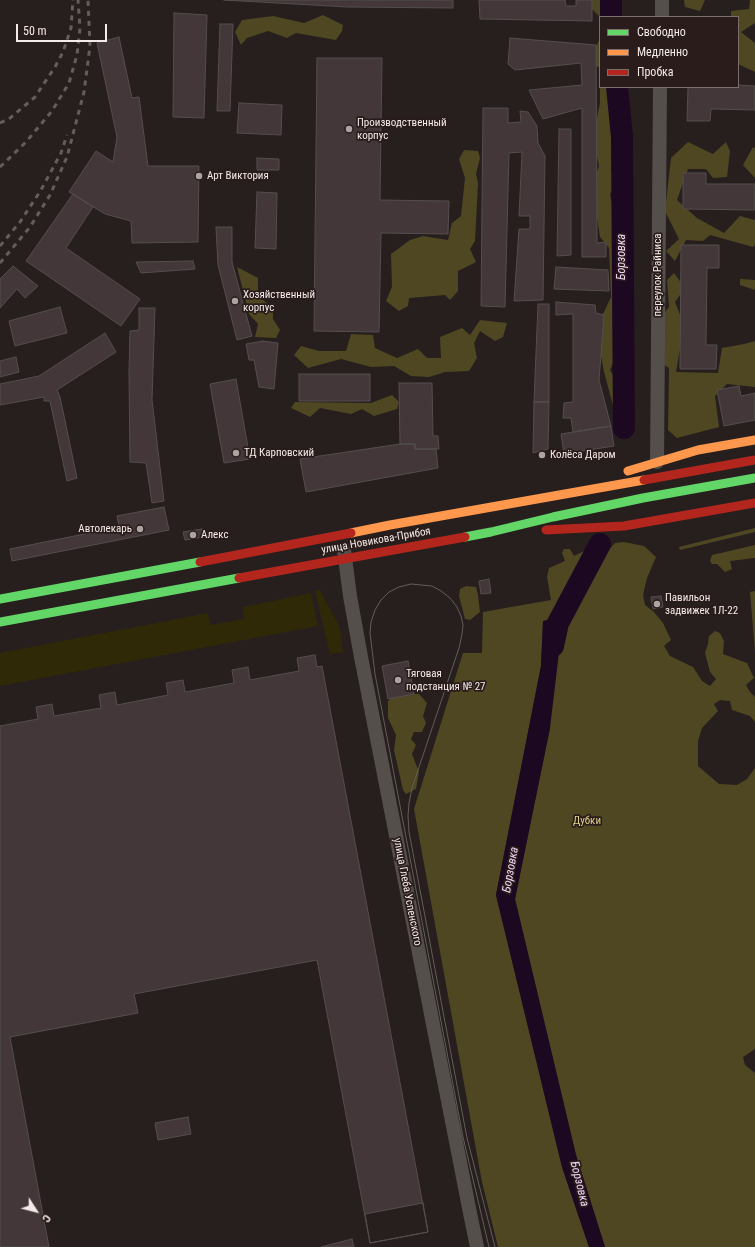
<!DOCTYPE html>
<meta charset="utf-8">
<style>
body{margin:0}
#map{position:relative;width:755px;height:1247px;overflow:hidden;background:#261f1e;font-family:"Roboto Condensed",sans-serif}
canvas{display:block}
.legend{position:absolute;left:599px;top:16px;width:140px;height:72px;box-sizing:border-box;background:#291c1a;border:1px solid #7a6f6d;margin:0;padding:5px 7px;list-style:none;font-size:12px;color:#f4ebe9}
.legend li{display:flex;align-items:center;gap:8px;height:20px}
.legend b{width:20px;border:1px solid #7a6f6d}
.north{position:absolute;left:16px;top:1191px;width:40px;height:40px;-webkit-text-stroke:3px #291c1a;paint-order:stroke;rotate:126deg;font-size:11px;font-weight:700;line-height:16px;text-align:center;color:#f4ebe9}
.north::after{content:'';display:block;margin:auto;width:14px;height:18px;background:#f4ebe9;clip-path:polygon(50% 0,100% 100%,50% 72%,0 100%)}
.scale{position:absolute;left:16px;top:24px;width:91px;height:18px;box-sizing:border-box;border:2px solid #f4ebe9;border-top:0;padding-left:5px;font-size:12px;line-height:14px;white-space:nowrap;color:#f4ebe9;-webkit-text-stroke:3px #291c1a;paint-order:stroke}
</style>
<div id="map">
<canvas width="755" height="1247"></canvas>
<ul class="legend">
<li><b style="height:5px;background:#63d668"></b>Свободно</li>
<li><b style="height:5px;background:#ff974d"></b>Медленно</li>
<li><b style="height:5px;background:#b3261e"></b>Пробка</li>
</ul>
<div class="north">С</div>
<div class="scale">50 m</div>
</div>
<script>
const ctx = document.querySelector('canvas').getContext('2d');
ctx.lineJoin = 'round';
function paint(path, color) {
  ctx.fillStyle = color;
  ctx.fill(path, 'evenodd');
}
function toPath(rows) {
  const path = new Path2D();
  for (const r of rows) {
    path.moveTo(r[0], r[1]);
    for (let i = 2; i < r.length; i += 2) path.lineTo(r[i], r[i + 1]);
  }
  return path;
}
function stroke(path, color, width, dash) {
  ctx.strokeStyle = color;
  ctx.lineWidth = width;
  ctx.lineCap = dash ? 'butt' : 'round';
  ctx.setLineDash(dash || []);
  ctx.stroke(path);
}
function drawText(font, color, halo, rows, align = 'center') {
  ctx.font = font + ' "Roboto Condensed",sans-serif';
  ctx.lineWidth = 3.5;
  ctx.setLineDash([]);
  ctx.textBaseline = 'middle';
  ctx.strokeStyle = halo;
  ctx.fillStyle = color;
  for (const [text, x, y, turn = 0] of rows) {
    ctx.save();
    ctx.translate(x, y);
    ctx.rotate((+turn || 0) * Math.PI / 180);
    ctx.textAlign = isNaN(turn) ? turn : align;
    if (halo) ctx.strokeText(text, 0, 0);
    ctx.fillText(text, 0, 0);
    ctx.restore();
  }
}
const green = toPath([
 [320,590,340,628,343,652,330,654,315,591],
 [311,593,318,626,0,686,0,653,208,613,210,625,244,619,243,607]
]);
const forest = toPath([
 [583,0,608,0,609,3,602,17,600,17],
 [684,0,705,0,700,11,685,7],
 [749,0,755,0,755,23,741,32,755,43,755,72,738,64,738,17,731,17,731,11,749,9,750,1],
 [323,15,343,25,342,31,336,40,296,33,287,38,268,31,247,38,241,45,235,32,242,20,273,16,304,23],
 [600,39,600,67,586,66,592,53],
 [600,87,612,87,616,155,611,169,615,185,610,194,618,235,618,269,624,279,626,305,613,319,614,361,610,370,630,403,631,422,617,420,604,372,596,329,611,297,609,248,600,237,592,185,599,166,593,137,600,103],
 [688,142,713,154,726,142,730,151,727,177,713,178,706,169,688,169,677,200,697,218,724,233,740,216,755,220,755,245,753,247,710,235,703,241,686,240,675,261,666,251,679,239,665,211,671,158],
 [753,147,755,148,755,178,743,165],
 [464,150,478,151,480,158,476,174,478,183,475,241,470,249,476,262,458,271,458,291,450,300,445,295,409,298,408,306,399,311,386,301,392,287,391,254,410,240,423,236,448,240,452,223,461,216,465,178,459,159],
 [237,267,258,278,258,296,273,308,273,319,280,330,276,338,255,337,258,324,249,314],
 [674,273,685,288,675,302,684,325,676,372,718,373,722,348,744,344,755,341,755,387,727,384,715,396,719,427,677,438,668,430,669,368,653,358,654,326,669,307,667,280],
 [740,279,755,280,755,290,740,285],
 [480,320,507,323,503,337,495,341,480,331,474,343,477,358,469,371,445,372,429,377,411,376,394,366,371,367,341,359,308,368,294,355,301,346,319,351,346,351,351,334,373,335,375,348,397,358,418,349,427,358,441,358,440,337,462,328,470,335],
 [392,395,399,402,397,409,374,416,362,409,351,414,320,408,310,417,291,408,295,402,371,403],
 [755,528,755,532,680,550,679,547],
 [624,542,644,546,656,557,647,578,643,595,645,605,654,612,663,623,671,640,664,646,670,656,693,667,702,681,710,686,716,679,710,672,705,653,708,644,709,636,715,631,720,633,724,641,723,654,747,663,754,678,746,685,750,692,755,697,755,722,750,716,732,710,730,701,720,700,714,704,718,711,702,728,698,741,698,766,719,784,737,785,747,779,755,768,755,1049,743,1057,745,1065,755,1073,755,1247,605,1247,576,1155,515,899,550,728,543,621,541,666,496,895,562,1167,589,1247,498,1247,482,1182,414,809,463,653,482,653,483,612,551,600,547,577,549,568,565,561,562,553,564,549,570,549,574,556,592,547,597,547,600,552,605,554,615,543],
 [755,545,755,558,730,561,732,569,725,572,717,564,712,564,710,561,712,555],
 [466,586,476,587,478,595,480,612,470,620,465,619,459,596,460,589],
 [755,591,755,652,750,592],
 [399,693,419,694,427,703,423,716,426,723,422,732,414,732,411,739,416,745,412,754,419,772,416,789,406,794,403,790,394,750,396,735,388,718,388,701]
]);
const water = toPath([
 [557,617,563,619,550,728,515,899,576,1155,605,1247,589,1247,562,1167,496,895,541,666,543,621]
]);
const river = toPath([
 [611,17,611,0],
 [617,87,622,137,624,428],
 [553,646,558,623,600,544]
]);
const building = toPath([
 [224,0,453,0,453,8,347,7,224,0],
 [479,0,565,0,566,6,576,6,576,0,592,0,592,21,480,19,479,0],
 [174,13,207,15,204,118,173,117,174,13],
 [220,24,233,24,230,111,217,111,220,24],
 [119,37,132,98,139,97,148,166,199,166,198,242,132,243,131,221,105,214,69,192,96,151,113,162,117,137,97,43,119,37],
 [510,38,596,45,597,243,606,242,606,257,582,257,582,108,543,119,529,90,582,85,581,63,515,70,508,64,510,38],
 [317,58,382,58,380,200,449,201,448,234,381,233,379,332,314,331,317,58],
 [738,85,755,86,755,110,711,109,710,121,687,121,688,87,738,87,738,85],
 [239,103,282,105,281,135,237,133,239,103],
 [483,108,508,108,508,123,521,122,520,111,528,112,537,126,538,143,545,156,543,300,514,301,519,229,530,229,530,216,519,216,522,152,509,153,505,307,481,306,483,108],
 [559,129,571,129,571,255,557,256,559,129],
 [257,158,279,159,279,170,257,170,257,158],
 [683,173,706,173,706,184,755,184,755,210,683,209,683,173],
 [257,192,277,193,276,249,255,248,257,192],
 [73,194,93,207,66,248,140,299,121,326,26,261,73,194],
 [216,227,232,227,232,262,252,336,237,340,218,265,216,227],
 [681,245,719,245,719,268,707,268,706,345,717,345,716,369,680,369,681,245],
 [193,261,195,269,141,273,136,262,193,261],
 [13,266,38,286,25,298,17,289,0,308,0,279,13,266],
 [556,267,608,270,609,291,554,289,556,267],
 [556,302,595,305,596,313,604,315,599,380,611,426,573,432,571,418,563,418,564,403,573,402,573,314,556,315,556,302],
 [538,304,549,304,549,402,534,402,538,304],
 [60,307,67,333,15,346,9,321,60,307],
 [139,308,155,308,152,400,164,501,152,503,146,463,130,462,129,372,130,331,139,330,139,308],
 [105,333,116,352,57,390,60,397,77,478,67,481,50,401,44,401,44,397,0,405,0,384,39,376,105,333],
 [263,341,278,343,274,389,259,387,254,360,249,360,246,344,263,341],
 [16,357,19,372,0,377,0,361,16,357],
 [299,374,370,374,370,401,299,401,299,374],
 [236,379,250,459,224,463,210,384,236,379],
 [399,383,432,383,433,436,438,436,439,449,415,449,415,444,400,444,399,383],
 [739,386,741,396,755,393,755,420,724,426,717,390,739,386],
 [534,402,549,402,548,449,533,453,534,402],
 [611,426,614,446,564,454,561,434,611,426],
 [400,444,415,444,415,449,436,449,438,468,306,492,300,459,400,444],
 [164,507,169,530,12,561,10,549,119,527,117,516,164,507],
 [202,529,203,537,185,540,183,532,202,529],
 [489,579,491,593,481,594,479,581,489,579],
 [661,596,663,607,653,609,651,597,661,596],
 [315,655,317,667,322,666,428,1232,370,1243,317,960,134,994,138,1013,10,1037,49,1247,0,1247,0,726,38,719,36,707,52,704,54,716,101,708,99,695,115,692,117,705,168,695,166,683,183,680,185,692,234,683,232,670,248,667,250,680,299,671,297,658,315,655],
 [408,661,414,694,388,699,382,666,408,661],
 [188,1117,191,1134,158,1140,155,1123,188,1117],
 [423,1203,428,1232,370,1243,365,1214,423,1203],
 [352,1239,354,1247,321,1247,352,1239]
]);
const street = toPath([
 [662,17,662,0],
 [657,462,660,87],
 [344,550,350,596,361,657,470,1213,477,1247]
]);
const fast = toPath([
 [465,537,491,532,553,517,643,498,755,478],
 [0,599,200,562],
 [0,622,239,578]
]);
const slow = toPath([
 [628,471,698,450,755,440],
 [351,533,390,525,644,480]
]);
const jam = toPath([
 [644,480,755,460],
 [546,530,624,526,755,503],
 [200,562,351,533],
 [239,578,465,537]
]);
const tram = toPath([
 [489,1247,463,1137,375,674,370,633,371,622,375,610,381,600,389,592,399,587,411,584,421,585,432,586,441,591,450,598,457,607,461,616,463,625,462,634,459,648,412,788,409,803,408,816,409,832,467,1138,495,1247]
]);
const rail = toPath([
 [0,123,9,119,35,97,55,67,63,52,71,28,73,0],
 [0,167,26,142,52,111,69,83,77,55,80,28,78,0],
 [0,246,20,222,41,190,61,153,67,135],
 [0,263,30,227,50,195,67,157,84,92,90,46,88,0]
]);
const markers = [
 [349,129,4,"#aca4a2"],
 [199,176,4,"#aca4a2"],
 [235,301,4,"#aca4a2"],
 [236,453,4,"#aca4a2"],
 [542,455,4,"#aca4a2"],
 [140,529,4,"#aca4a2"],
 [193,535,4,"#aca4a2"],
 [657,604,4,"#aca4a2"],
 [398,680,4,"#aca4a2"]
];
const poiNames = [
 ["Производственный",357,123],
 ["корпус",357,136],
 ["Арт Виктория",207,176],
 ["Хозяйственный",243,295],
 ["корпус",243,308],
 ["ТД Карповский",244,453],
 ["Колёса Даром",550,455],
 ["Автолекарь",132,529,"right"],
 ["Алекс",201,535],
 ["Павильон",665,598],
 ["задвижек 1Л-22",665,611],
 ["Тяговая",406,674],
 ["подстанция № 27",406,687]
];
const streetNames = [
 ["переулок Райниса",658,275,-90],
 ["улица Новикова-Прибоя",376,541,-10],
 ["улица Глеба Успенского",407,892,79]
];
const parkNames = [
 ["Дубки",587,821]
];
const waterNames = [
 ["Борзовка",622,257,-90],
 ["Борзовка",511,870,-80],
 ["Борзовка",579,1184,76]
];
paint(green, '#302908');
paint(forest, '#4f4721');
paint(water, '#1d0822');
stroke(river, '#1d0822', 22);
paint(building, '#43373a');
stroke(building, '#544e4e', 1);
stroke(street, '#544f4b', 14);
stroke(fast, '#63d668', 9);
stroke(slow, '#ff974d', 9);
stroke(jam, '#b3261e', 9);
stroke(tram, '#625e5b', 1);
stroke(rail, '#625e5b', 3, [5, 5]);
for (const [x, y, r, color] of markers) {
  const dot = new Path2D();
  dot.arc(x, y, r, 0, 2 * Math.PI);
  ctx.fillStyle = color;
  ctx.fill(dot);
  stroke(dot, '#291c1a', 1.5);
}
drawText('11px', '#f4ebe9', '#291c1a', poiNames, 'left');
drawText('11px', '#f4ebe9', '#291c1a', streetNames);
drawText('11px', '#e0d18a', '#291c1a', parkNames);
drawText('italic 12px', '#f3d7fa', '#291c1a', waterNames);
</script>
